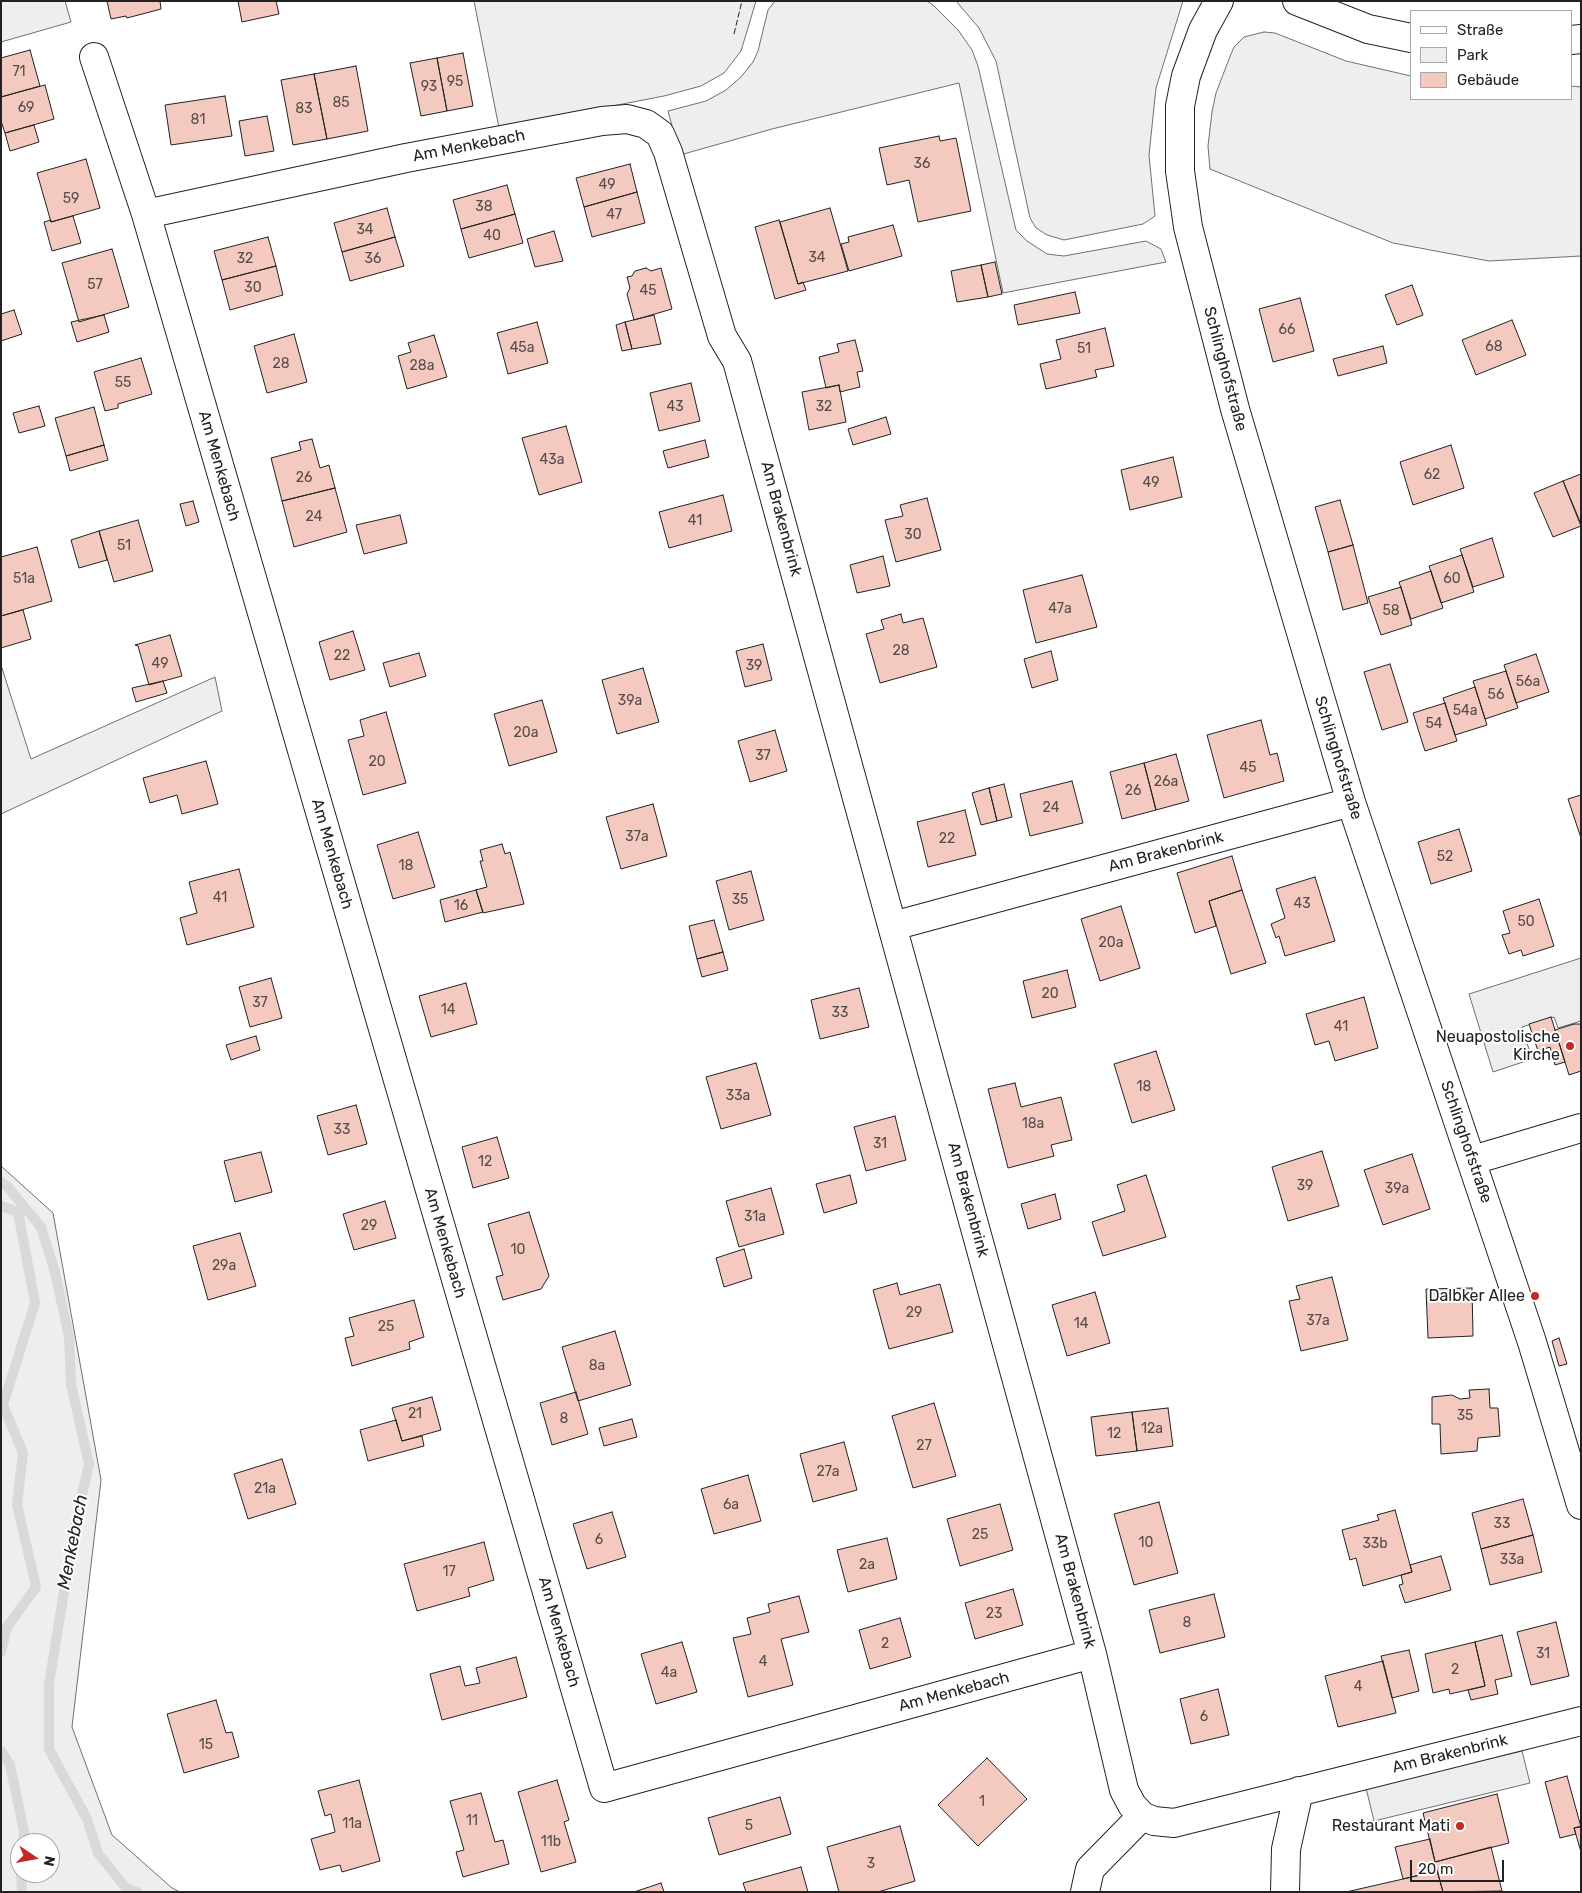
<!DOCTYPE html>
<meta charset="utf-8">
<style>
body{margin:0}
#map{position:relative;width:1582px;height:1893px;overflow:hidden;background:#fff;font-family:Rubik,sans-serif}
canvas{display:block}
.frame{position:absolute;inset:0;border:2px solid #222;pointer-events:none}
.legend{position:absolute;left:1410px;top:10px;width:162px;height:90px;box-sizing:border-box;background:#fff;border:1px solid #a7a7a7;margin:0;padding:6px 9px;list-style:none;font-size:15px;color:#222}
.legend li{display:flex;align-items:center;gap:10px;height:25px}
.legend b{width:25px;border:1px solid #a7a7a7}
.north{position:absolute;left:10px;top:1833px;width:50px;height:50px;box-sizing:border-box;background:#fff;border:1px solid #a7a7a7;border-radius:50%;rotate:102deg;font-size:14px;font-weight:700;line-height:20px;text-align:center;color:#222}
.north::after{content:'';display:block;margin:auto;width:18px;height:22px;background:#c62828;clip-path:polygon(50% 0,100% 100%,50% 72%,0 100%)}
.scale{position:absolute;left:1410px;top:1860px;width:94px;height:22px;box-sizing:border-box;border:2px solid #222;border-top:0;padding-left:6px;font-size:15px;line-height:18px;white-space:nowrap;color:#222;-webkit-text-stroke:4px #fff;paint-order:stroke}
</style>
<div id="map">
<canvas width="1582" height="1893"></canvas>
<div class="frame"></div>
<ul class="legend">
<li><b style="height:6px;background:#fff"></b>Straße</li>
<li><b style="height:14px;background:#eee"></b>Park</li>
<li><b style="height:14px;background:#f3c9c0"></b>Gebäude</li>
</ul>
<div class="north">N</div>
<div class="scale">20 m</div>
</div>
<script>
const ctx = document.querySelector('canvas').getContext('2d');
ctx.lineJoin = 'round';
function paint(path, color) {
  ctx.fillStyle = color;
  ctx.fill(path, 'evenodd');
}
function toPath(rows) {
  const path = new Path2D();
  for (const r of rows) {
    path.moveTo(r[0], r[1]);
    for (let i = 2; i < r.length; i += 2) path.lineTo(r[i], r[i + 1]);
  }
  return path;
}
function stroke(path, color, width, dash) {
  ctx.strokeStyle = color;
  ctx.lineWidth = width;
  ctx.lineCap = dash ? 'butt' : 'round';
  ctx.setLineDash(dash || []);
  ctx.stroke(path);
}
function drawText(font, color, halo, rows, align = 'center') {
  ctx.font = font + ' Rubik,sans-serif';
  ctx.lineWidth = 4;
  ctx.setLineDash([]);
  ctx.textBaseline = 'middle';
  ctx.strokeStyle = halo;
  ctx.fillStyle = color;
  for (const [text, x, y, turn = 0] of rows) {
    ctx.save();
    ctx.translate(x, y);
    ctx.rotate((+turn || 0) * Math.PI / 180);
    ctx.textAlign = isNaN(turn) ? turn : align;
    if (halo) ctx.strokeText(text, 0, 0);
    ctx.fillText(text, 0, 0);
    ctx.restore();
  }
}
const green = toPath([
 [1,1,65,1,71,22,1,42,1,1],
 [474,1,756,1,741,51,724,73,701,86,664,96,499,128,474,1],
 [775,1,927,1,933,5,958,30,972,50,978,66,1016,230,1027,241,1047,254,1064,256,1146,241,1161,249,1166,262,1003,293,959,83,772,129,680,155,668,111,706,101,726,90,741,77,753,62,758,51,768,10,775,1],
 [956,1,1183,1,1156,88,1149,155,1155,216,1143,224,1064,240,1047,235,1036,228,1030,218,996,61,979,28,956,1],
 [1264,32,1275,33,1346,61,1411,76,1411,99,1571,99,1571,86,1581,87,1581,256,1489,261,1393,243,1210,169,1208,146,1212,112,1216,93,1229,59,1234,47,1244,37,1264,32],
 [1,665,31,759,215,677,222,711,1,814,1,665],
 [1,1166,53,1213,101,1480,72,1727,112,1835,172,1888,180,1892,1,1892,1,1166],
 [20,1843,50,1843,50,1873,20,1873,20,1843]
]);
const parking = toPath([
 [1581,958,1581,1021,1558,1028,1554,1017,1522,1027,1532,1059,1493,1072,1469,994,1581,958],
 [1522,1751,1530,1783,1374,1821,1366,1788,1522,1751]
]);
const stream = toPath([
 [1,1182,7,1186,41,1227,55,1272,69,1337,71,1384,89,1464,74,1530,49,1684,49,1749,87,1819,98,1853,126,1888,137,1892],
 [1,1206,18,1212,35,1303,3,1405,23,1453,17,1504,36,1587,7,1627,1,1652],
 [1,1751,10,1765,24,1831,23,1843],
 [21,1873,22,1892]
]);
const building = toPath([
 [107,1,160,1,161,9,127,18,126,16,111,19,107,1],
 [238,1,276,1,279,14,242,22,238,1],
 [30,50,40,86,1,97,1,58,30,50],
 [463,53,473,106,447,111,437,58,463,53],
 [437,58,447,111,421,116,410,63,437,58],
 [356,66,368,131,327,139,314,74,356,66],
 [314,74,327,139,293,145,281,80,314,74],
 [45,85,54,119,5,133,1,121,1,97,45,85],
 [225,96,232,136,171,145,165,105,225,96],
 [267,116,274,151,245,156,239,121,267,116],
 [34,125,39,142,10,151,5,133,34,125],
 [939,136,940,141,956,138,971,211,918,222,909,180,887,185,879,148,939,136],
 [86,159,100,208,51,222,37,173,86,159],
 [630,164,637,192,584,207,576,178,630,164],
 [507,185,515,214,461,229,453,200,507,185],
 [637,192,645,223,592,237,584,207,637,192],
 [387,208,395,237,342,252,334,223,387,208],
 [830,208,848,271,798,284,780,222,830,208],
 [515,214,523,243,469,258,461,229,515,214],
 [73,216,81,243,52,251,44,222,51,220,51,222,73,216],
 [779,220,798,284,803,282,806,290,775,299,755,227,779,220],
 [893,225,902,256,849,271,841,244,849,242,848,237,893,225],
 [554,231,563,261,535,267,527,239,554,231],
 [268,237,276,266,222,280,214,251,268,237],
 [395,237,404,266,350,281,342,252,395,237],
 [112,249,129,307,79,322,62,263,112,249],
 [995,262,1002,294,988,297,981,265,995,262],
 [981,265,988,297,957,302,951,271,981,265],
 [276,266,283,295,230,310,222,280,276,266],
 [646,268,651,271,661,268,672,309,634,320,627,294,630,288,627,277,632,276,635,271,646,268],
 [1412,285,1423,315,1397,325,1385,295,1412,285],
 [1075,292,1080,313,1018,325,1014,305,1075,292],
 [1300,298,1314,351,1273,362,1259,309,1300,298],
 [14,310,22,334,1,341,1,314,14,310],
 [104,315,109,332,77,342,71,322,104,315],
 [654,315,661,344,632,349,625,322,654,315],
 [1512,320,1526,355,1476,375,1462,340,1512,320],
 [537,322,548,363,508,374,497,333,537,322],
 [625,322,632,349,622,351,616,325,625,322],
 [1105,328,1114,366,1095,370,1097,377,1046,389,1040,364,1061,359,1056,340,1105,328],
 [294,334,307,382,267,393,254,346,294,334],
 [434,335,447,377,407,389,398,356,411,352,408,343,434,335],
 [855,340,863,371,857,372,860,387,840,392,839,385,826,388,819,357,839,352,837,344,855,340],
 [1383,346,1387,363,1338,376,1333,359,1383,346],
 [141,358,152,394,118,404,118,408,105,411,94,372,141,358],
 [691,383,700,421,659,431,650,393,691,383],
 [839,385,846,422,809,430,802,392,839,385],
 [39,406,45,426,19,433,13,413,39,406],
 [94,407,104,445,66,456,55,418,94,407],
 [886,417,891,434,853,445,848,429,886,417],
 [566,426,582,482,539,495,522,438,566,426],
 [312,439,320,468,329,465,335,488,282,501,271,458,301,450,299,442,312,439],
 [705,440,709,457,668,468,663,451,705,440],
 [104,445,108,460,70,471,66,456,104,445],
 [1451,445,1464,488,1413,505,1400,462,1451,445],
 [1173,457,1182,497,1130,510,1121,470,1173,457],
 [1581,474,1581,524,1563,481,1581,474],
 [1563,481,1581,526,1553,537,1534,493,1563,481],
 [335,488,347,532,294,547,282,501,335,488],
 [723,495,732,531,669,548,659,512,723,495],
 [927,498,941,550,896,562,885,520,903,516,900,505,927,498],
 [1340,500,1353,545,1328,552,1315,507,1340,500],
 [193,501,199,522,186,526,180,504,193,501],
 [400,515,407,543,364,554,356,525,400,515],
 [138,520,153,571,114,582,99,531,138,520],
 [99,531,107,560,79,568,71,540,99,531],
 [1492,538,1504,577,1473,587,1460,549,1492,538],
 [1353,545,1368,603,1343,610,1328,552,1353,545],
 [37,547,52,601,1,616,1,557,37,547],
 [1462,555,1474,592,1441,603,1429,566,1462,555],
 [883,556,890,586,857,593,850,565,883,556],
 [1431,571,1443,608,1411,619,1399,582,1431,571],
 [1082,575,1097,627,1036,643,1023,590,1082,575],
 [1401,587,1412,625,1381,635,1368,597,1401,587],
 [23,610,31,639,1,648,1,616,23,610],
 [901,614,903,623,923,618,937,667,880,683,866,634,884,629,881,620,901,614],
 [353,631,365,670,330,680,319,642,353,631],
 [170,635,182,676,149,685,138,646,135,645,170,635],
 [763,644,772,680,745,687,736,651,763,644],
 [1051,651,1058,680,1032,688,1024,659,1051,651],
 [419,653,426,676,390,687,383,663,419,653],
 [1536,654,1549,692,1516,703,1504,665,1536,654],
 [1390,664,1408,722,1382,730,1364,672,1390,664],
 [643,668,659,722,617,734,602,680,643,668],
 [1506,671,1518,708,1485,719,1473,681,1506,671],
 [163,681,167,693,136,702,132,688,163,681],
 [1475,687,1487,725,1455,735,1443,698,1475,687],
 [542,700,557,752,509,766,494,714,542,700],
 [1445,703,1457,741,1425,751,1413,713,1445,703],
 [386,712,406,783,363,795,348,740,364,736,360,720,386,712],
 [1261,720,1270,755,1277,753,1284,781,1224,798,1207,735,1261,720],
 [775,730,787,771,750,782,738,741,775,730],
 [1176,754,1189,801,1156,810,1144,763,1176,754],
 [206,761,218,804,182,814,177,795,150,803,143,778,206,761],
 [1144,763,1156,810,1122,819,1110,772,1144,763],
 [1072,781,1083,823,1030,836,1020,794,1072,781],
 [1004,784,1012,817,997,821,989,788,1004,784],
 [989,788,997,821,981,825,972,793,989,788],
 [1581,795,1581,838,1568,799,1581,795],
 [653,804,667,856,621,869,606,817,653,804],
 [965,810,976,855,928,867,917,822,965,810],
 [1459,829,1472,871,1431,884,1418,842,1459,829],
 [418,832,435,887,393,899,377,845,418,832],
 [502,844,505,854,510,852,524,904,483,913,476,890,487,887,480,861,483,861,480,850,502,844],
 [1232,856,1242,890,1209,901,1216,926,1195,933,1177,873,1232,856],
 [239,869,254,927,187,945,180,918,197,913,189,882,239,869],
 [751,871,764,920,729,930,716,881,751,871],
 [1315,877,1335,941,1285,956,1279,936,1276,938,1271,924,1285,918,1276,889,1315,877],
 [476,890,483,912,445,922,440,900,476,890],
 [1242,890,1266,963,1231,974,1209,901,1242,890],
 [1539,899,1554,946,1523,956,1521,950,1509,954,1502,935,1510,933,1503,911,1539,899],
 [1121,906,1140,968,1100,981,1081,919,1121,906],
 [714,920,723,952,697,959,689,926,714,920],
 [723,952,728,970,702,977,697,959,723,952],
 [1067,970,1076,1007,1032,1018,1023,981,1067,970],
 [271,978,282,1018,250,1027,239,987,271,978],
 [466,983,477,1024,431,1037,419,996,466,983],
 [859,988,869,1027,820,1039,811,1000,859,988],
 [1364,997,1378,1048,1335,1061,1329,1041,1315,1045,1306,1014,1364,997],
 [1551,1017,1565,1062,1555,1065,1550,1047,1538,1051,1529,1024,1551,1017],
 [1574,1024,1581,1024,1581,1071,1569,1075,1555,1030,1574,1024],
 [256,1036,260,1050,231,1060,226,1045,256,1036],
 [1156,1051,1175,1110,1132,1123,1114,1064,1156,1051],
 [756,1063,771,1115,721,1129,706,1077,756,1063],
 [1015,1083,1021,1107,1061,1097,1072,1140,1051,1145,1054,1156,1008,1168,988,1089,1015,1083],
 [356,1105,367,1144,328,1155,317,1116,356,1105],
 [895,1116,906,1160,866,1171,854,1127,895,1116],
 [497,1137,509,1178,473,1188,462,1147,497,1137],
 [1322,1151,1339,1206,1288,1221,1272,1167,1322,1151],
 [261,1152,272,1192,235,1202,224,1161,261,1152],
 [1412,1154,1430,1209,1383,1225,1364,1170,1412,1154],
 [850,1175,857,1203,824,1213,816,1184,850,1175],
 [1146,1175,1166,1237,1103,1256,1092,1222,1125,1211,1117,1185,1146,1175],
 [771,1188,784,1234,739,1247,726,1201,771,1188],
 [1055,1194,1061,1219,1028,1229,1021,1204,1055,1194],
 [385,1201,396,1238,354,1250,343,1214,385,1201],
 [529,1212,549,1276,541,1289,503,1300,496,1277,503,1275,488,1224,529,1212],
 [240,1233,256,1286,208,1300,193,1246,240,1233],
 [744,1249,752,1278,724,1287,716,1258,744,1249],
 [1332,1277,1348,1340,1301,1351,1289,1301,1300,1299,1296,1286,1332,1277],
 [897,1283,900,1295,940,1284,953,1332,889,1349,873,1290,897,1283],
 [1472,1288,1473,1336,1428,1338,1426,1289,1472,1288],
 [1095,1292,1110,1343,1067,1356,1052,1305,1095,1292],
 [414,1300,424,1337,409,1342,410,1349,352,1366,345,1338,354,1336,349,1318,414,1300],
 [615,1331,631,1385,578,1401,562,1347,615,1331],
 [1559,1338,1567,1364,1559,1366,1552,1341,1559,1338],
 [1489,1389,1490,1408,1498,1408,1500,1436,1478,1438,1477,1451,1441,1454,1440,1424,1432,1424,1432,1397,1452,1395,1460,1399,1470,1398,1469,1390,1489,1389],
 [576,1392,588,1434,552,1445,540,1403,576,1392],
 [432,1397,441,1430,402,1441,392,1408,432,1397],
 [934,1403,956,1476,913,1488,892,1416,934,1403],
 [1168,1408,1173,1446,1137,1451,1132,1412,1168,1408],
 [1132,1412,1137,1451,1096,1456,1091,1417,1132,1412],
 [632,1419,637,1437,604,1446,599,1428,632,1419],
 [396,1420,402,1441,422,1436,424,1446,368,1461,360,1430,396,1420],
 [844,1442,857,1490,813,1502,800,1454,844,1442],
 [282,1459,296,1504,248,1519,234,1474,282,1459],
 [748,1475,761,1521,714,1534,701,1489,748,1475],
 [1523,1499,1533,1535,1481,1549,1472,1513,1523,1499],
 [1159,1502,1178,1573,1134,1585,1114,1514,1159,1502],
 [1000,1504,1013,1550,960,1566,947,1519,1000,1504],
 [1395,1510,1412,1572,1363,1586,1356,1558,1350,1560,1342,1530,1379,1520,1377,1515,1395,1510],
 [612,1512,626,1557,587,1569,573,1524,612,1512],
 [1533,1535,1542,1572,1490,1585,1481,1549,1533,1535],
 [887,1538,897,1579,848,1592,837,1550,887,1538],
 [484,1542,494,1580,468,1588,470,1596,417,1611,404,1564,484,1542],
 [1441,1556,1451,1590,1405,1603,1399,1585,1403,1584,1401,1575,1412,1572,1410,1565,1441,1556],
 [1013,1589,1023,1625,975,1639,965,1603,1013,1589],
 [1214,1594,1225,1637,1160,1653,1149,1610,1214,1594],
 [799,1596,809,1632,781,1639,793,1685,748,1697,733,1638,751,1634,747,1618,770,1612,768,1604,799,1596],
 [900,1618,911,1657,870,1669,859,1630,900,1618],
 [1556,1622,1569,1676,1531,1685,1517,1632,1556,1622],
 [1502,1635,1512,1676,1495,1680,1498,1694,1471,1700,1468,1690,1485,1686,1475,1642,1502,1635],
 [682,1642,697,1692,656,1704,641,1654,682,1642],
 [1475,1642,1485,1686,1450,1694,1449,1689,1433,1693,1425,1654,1475,1642],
 [1409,1650,1419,1691,1392,1698,1381,1656,1409,1650],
 [516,1657,527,1697,442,1720,430,1674,460,1666,465,1686,480,1683,476,1668,516,1657],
 [1383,1661,1396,1713,1338,1727,1325,1676,1383,1661],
 [1218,1689,1229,1735,1191,1744,1180,1699,1218,1689],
 [216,1700,226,1733,232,1732,239,1757,184,1773,167,1714,216,1700],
 [987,1758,1027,1799,978,1846,938,1805,987,1758],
 [1567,1776,1581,1827,1574,1828,1576,1834,1560,1838,1545,1782,1567,1776],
 [359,1780,380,1861,342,1872,340,1865,320,1870,311,1839,335,1832,331,1814,325,1816,318,1791,359,1780],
 [557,1780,569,1820,564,1822,576,1862,541,1872,518,1792,557,1780],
 [481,1793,495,1842,503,1840,509,1864,463,1877,456,1852,464,1850,450,1801,481,1793],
 [1497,1794,1509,1843,1435,1862,1423,1813,1497,1794],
 [780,1797,791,1834,719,1855,708,1818,780,1797],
 [900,1826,915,1881,878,1892,839,1892,827,1847,900,1826],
 [1581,1826,1581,1852,1574,1828,1581,1826],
 [1430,1839,1437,1871,1403,1879,1395,1847,1430,1839],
 [1491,1847,1502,1891,1443,1892,1435,1862,1491,1847],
 [801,1867,808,1892,746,1892,743,1883,801,1867],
 [1437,1871,1443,1892,1346,1892,1403,1879,1437,1871],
 [661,1883,664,1892,634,1892,661,1883]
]);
const minor = toPath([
 [1219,1,1203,30,1186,76,1180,106,1180,171,1188,227,1235,409,1351,802,1532,1342,1581,1505],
 [1297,1,1368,29,1411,38],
 [1571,40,1581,39],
 [94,57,146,214,604,1788,1092,1654],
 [146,214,406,158,602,121,627,119,646,124,660,134,668,152,722,336,737,361,1092,1654,1124,1790,1132,1805,1142,1816,1154,1821,1174,1823,1581,1721],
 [893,926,1351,802],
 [1473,1160,1581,1128],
 [1085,1892,1090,1869,1142,1816],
 [1285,1892,1286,1849,1299,1791]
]);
const fence = toPath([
 [734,34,742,1]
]);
const markers = [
 [1570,1046,5,"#c62828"],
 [1535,1296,5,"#c62828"],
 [1460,1826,5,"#c62828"]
];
const numberNames = [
 ["71",19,72],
 ["95",455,82],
 ["93",429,87],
 ["85",341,103],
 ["69",26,108],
 ["83",304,109],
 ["81",198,120],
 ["36",922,164],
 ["49",607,185],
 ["59",71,199],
 ["38",484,207],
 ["47",614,215],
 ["34",365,230],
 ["40",492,236],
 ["34",817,258],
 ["32",245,259],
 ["36",373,259],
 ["57",95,285],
 ["30",253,288],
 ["45",648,291],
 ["66",1287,330],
 ["68",1494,347],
 ["45a",522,348],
 ["51",1084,349],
 ["28",281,364],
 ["28a",422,366],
 ["55",123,383],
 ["43",675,407],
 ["32",824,407],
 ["43a",552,460],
 ["62",1432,475],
 ["26",304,478],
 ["49",1151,483],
 ["24",314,517],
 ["41",695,521],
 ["30",913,535],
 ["51",124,546],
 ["51a",24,579],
 ["60",1452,579],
 ["47a",1060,609],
 ["58",1391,611],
 ["28",901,651],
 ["22",342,656],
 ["49",160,664],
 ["39",754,666],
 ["56a",1528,682],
 ["56",1496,695],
 ["39a",630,701],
 ["54a",1465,711],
 ["54",1434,724],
 ["20a",526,733],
 ["37",763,756],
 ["20",377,762],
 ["45",1248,768],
 ["26a",1166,782],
 ["26",1133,791],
 ["24",1051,808],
 ["37a",637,837],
 ["22",947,839],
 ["52",1445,857],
 ["18",406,866],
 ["41",220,898],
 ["35",740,900],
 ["43",1302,904],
 ["16",461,906],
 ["50",1526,922],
 ["20a",1111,943],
 ["20",1050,994],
 ["37",260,1003],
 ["14",448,1010],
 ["33",840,1013],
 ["41",1341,1027],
 ["18",1144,1087],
 ["33a",738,1096],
 ["18a",1033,1124],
 ["33",342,1130],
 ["31",880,1144],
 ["12",485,1162],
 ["39",1305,1186],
 ["39a",1397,1189],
 ["31a",755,1217],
 ["29",369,1226],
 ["10",518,1250],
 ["29a",224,1266],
 ["29",914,1313],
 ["37a",1318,1321],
 ["14",1081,1324],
 ["25",386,1327],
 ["8a",597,1366],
 ["21",415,1414],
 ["35",1465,1416],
 ["8",564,1419],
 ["12a",1152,1429],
 ["12",1114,1434],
 ["27",924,1446],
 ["27a",828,1472],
 ["21a",265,1489],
 ["6a",731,1505],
 ["33",1502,1524],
 ["25",980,1535],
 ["6",599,1540],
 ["10",1146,1543],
 ["33b",1375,1544],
 ["33a",1512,1560],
 ["2a",867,1565],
 ["17",449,1572],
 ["23",994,1614],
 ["8",1187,1623],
 ["2",885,1644],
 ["31",1543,1654],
 ["4",763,1662],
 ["2",1455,1670],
 ["4a",669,1673],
 ["4",1358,1687],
 ["6",1204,1717],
 ["15",206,1745],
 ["1",982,1802],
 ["11",472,1821],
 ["11a",352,1824],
 ["5",749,1826],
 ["11b",551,1842],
 ["3",871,1864]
];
const streetNames = [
 ["Am Menkebach",469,146,-11],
 ["Schlinghofstraße",1225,369,75],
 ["Am Menkebach",219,466,74],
 ["Am Brakenbrink",781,519,75],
 ["Schlinghofstraße",1338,758,73],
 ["Am Brakenbrink",1166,852,-15],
 ["Am Menkebach",332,854,74],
 ["Schlinghofstraße",1466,1142,71],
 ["Am Brakenbrink",968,1200,75],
 ["Am Menkebach",445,1243,74],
 ["Am Brakenbrink",1075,1591,75],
 ["Am Menkebach",559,1632,74],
 ["Am Menkebach",954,1692,-15],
 ["Am Brakenbrink",1450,1754,-14]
];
const poiNames = [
 ["Neuapostolische",1560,1037],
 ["Kirche",1560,1055],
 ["Dalbker Allee",1525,1296],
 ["Restaurant Mati",1450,1826]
];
const waterNames = [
 ["Menkebach",73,1542,-79]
];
paint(green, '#eee');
stroke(green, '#6f6f6f', 1);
paint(parking, '#ededed');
stroke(parking, '#6f6f6f', 1);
stroke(stream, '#d9d9d9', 10);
paint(building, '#f3c9c0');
stroke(building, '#222', 1);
stroke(minor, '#222', 30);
stroke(minor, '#fff', 28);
stroke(fence, '#222', 1, [6, 2.5]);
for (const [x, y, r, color] of markers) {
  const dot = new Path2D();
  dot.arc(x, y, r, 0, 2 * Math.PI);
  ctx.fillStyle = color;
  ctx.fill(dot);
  stroke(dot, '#fff', 2);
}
drawText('14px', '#564c4a', null, numberNames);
drawText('16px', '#222', '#fff', streetNames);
drawText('16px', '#222', '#fff', poiNames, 'right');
drawText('italic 18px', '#222', '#fff', waterNames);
</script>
